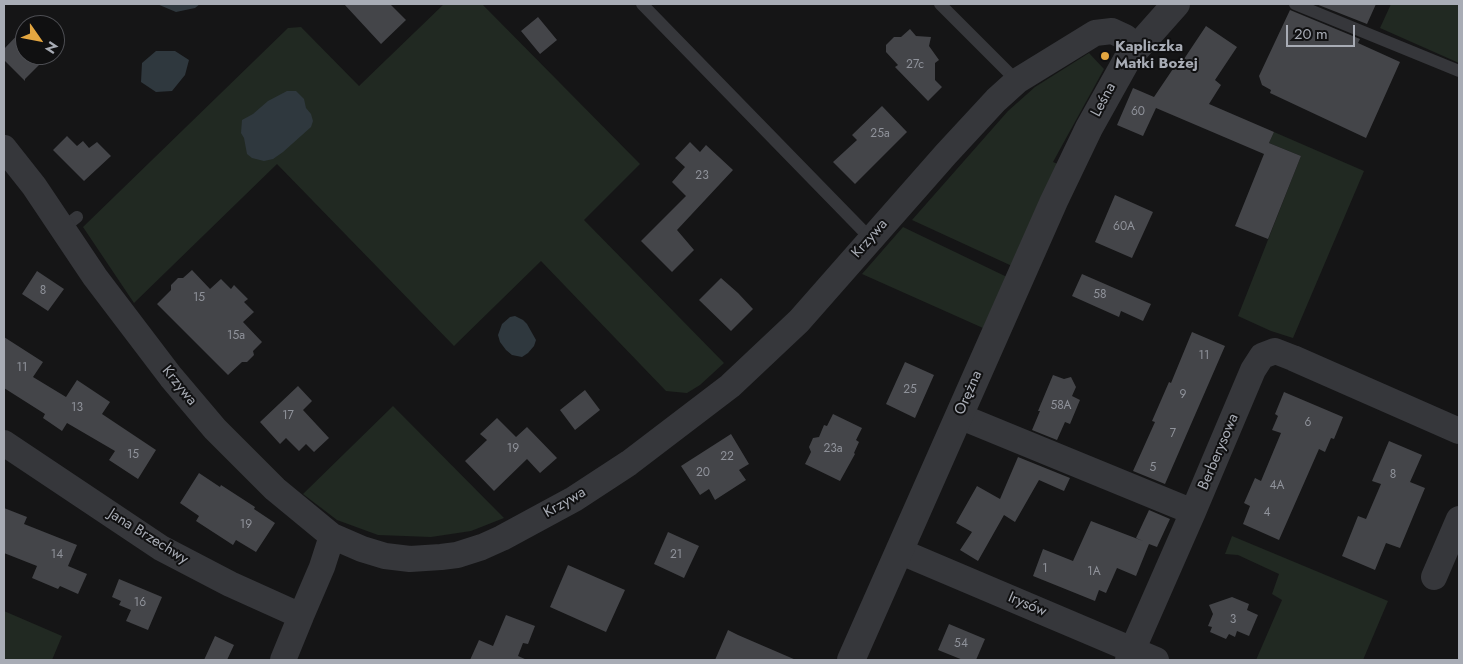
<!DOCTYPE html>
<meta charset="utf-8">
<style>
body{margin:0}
#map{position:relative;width:1463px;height:664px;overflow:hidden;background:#151516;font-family:Jost,sans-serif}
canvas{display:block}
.frame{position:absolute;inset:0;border:5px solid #a8acb5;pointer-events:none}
.north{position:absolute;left:15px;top:15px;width:50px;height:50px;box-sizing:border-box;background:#101011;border:1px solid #4d4e53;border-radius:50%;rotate:123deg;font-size:14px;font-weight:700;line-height:20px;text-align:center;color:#a8acb5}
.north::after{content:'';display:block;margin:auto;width:18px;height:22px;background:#e3a640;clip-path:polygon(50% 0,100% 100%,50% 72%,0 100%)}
.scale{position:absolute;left:1286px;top:25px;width:69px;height:22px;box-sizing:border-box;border:2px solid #a8acb5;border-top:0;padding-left:6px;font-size:15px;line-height:18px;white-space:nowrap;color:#a8acb5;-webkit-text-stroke:4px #101011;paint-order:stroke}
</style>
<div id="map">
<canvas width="1463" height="664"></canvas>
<div class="frame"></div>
<div class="north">N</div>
<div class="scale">20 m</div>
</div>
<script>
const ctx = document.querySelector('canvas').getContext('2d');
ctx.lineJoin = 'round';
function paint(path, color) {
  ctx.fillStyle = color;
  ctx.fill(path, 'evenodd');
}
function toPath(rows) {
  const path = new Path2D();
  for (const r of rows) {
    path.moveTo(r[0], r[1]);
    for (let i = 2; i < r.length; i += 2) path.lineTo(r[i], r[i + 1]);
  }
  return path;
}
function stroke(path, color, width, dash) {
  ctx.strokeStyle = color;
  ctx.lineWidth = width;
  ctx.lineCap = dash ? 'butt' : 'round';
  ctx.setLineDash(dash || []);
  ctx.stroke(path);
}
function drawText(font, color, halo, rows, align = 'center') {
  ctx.font = font + ' Jost,sans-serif';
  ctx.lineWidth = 4;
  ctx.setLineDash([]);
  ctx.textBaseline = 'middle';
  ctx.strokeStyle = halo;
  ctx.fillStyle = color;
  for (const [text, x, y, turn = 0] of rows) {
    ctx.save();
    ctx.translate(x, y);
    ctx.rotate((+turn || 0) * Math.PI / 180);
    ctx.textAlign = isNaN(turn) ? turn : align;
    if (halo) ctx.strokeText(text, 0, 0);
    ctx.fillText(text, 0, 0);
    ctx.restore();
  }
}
const green = toPath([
 [444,4,482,4,640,164,584,220,724,363,700,385,687,393,666,391,541,261,454,346,277,164,134,303,83,227,288,28,301,27,359,86],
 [1391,4,1459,4,1459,63,1380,28],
 [1089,53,1104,69,1053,162,1060,165,1012,266,912,220,1008,111,1035,87],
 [1274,132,1364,171,1293,338,1271,331,1238,316,1301,156,1269,143],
 [903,227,1007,277,983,328,862,274],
 [393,406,504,518,471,531,431,537,378,535,337,520,303,494],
 [1232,536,1388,601,1363,660,1256,660,1282,600,1272,594,1279,574,1238,555,1225,554],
 [4,611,62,636,52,660,4,660]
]);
const water = toPath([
 [157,4,200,4,195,8,176,12],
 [156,51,175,51,189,60,185,75,172,91,156,92,141,82,142,63],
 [287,91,296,91,304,99,306,108,311,114,313,121,311,127,283,152,273,159,264,161,252,158,247,154,244,138,241,133,242,120,253,114,268,101],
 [515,316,523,320,527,324,536,340,534,346,528,353,522,357,512,355,506,350,500,342,498,335,502,324,510,317]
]);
const building = toPath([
 [344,4,390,4,406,20,381,44],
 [1316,4,1376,4,1367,24],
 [1290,10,1360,39,1358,43,1400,62,1366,138,1270,93,1271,90,1262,85,1259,76],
 [538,17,557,40,540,54,521,31],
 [1206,26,1237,47,1215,80,1221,85,1209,104,1274,132,1269,143,1301,156,1268,239,1235,226,1264,154,1156,108,1143,136,1117,125,1133,88,1154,97,1181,57,1184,59],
 [25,27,25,55,49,55,25,79,25,81,4,60,4,49],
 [910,29,916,36,931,37,929,46,939,60,935,63,935,80,942,87,928,101,895,67,898,65,886,52,886,45,894,37,901,37],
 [882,106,907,132,855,184,833,162,857,140,852,135],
 [67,136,77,146,83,141,89,148,97,142,111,156,84,181,53,150],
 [690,142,700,152,706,145,733,170,677,230,694,250,672,272,641,241,686,196,672,182,685,167,675,158],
 [1115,195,1153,212,1132,258,1095,242],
 [192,270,210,289,221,279,231,289,234,285,248,299,244,302,254,312,243,322,262,342,253,351,254,355,247,362,242,362,228,375,157,304,171,290,171,285,178,278,183,278],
 [37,271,64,289,48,311,22,294],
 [1082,274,1151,304,1143,321,1121,311,1119,317,1072,296],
 [721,278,738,293,753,309,731,331,699,300],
 [1192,332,1225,346,1165,484,1133,471,1155,422,1152,421,1169,382,1171,383],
 [4,337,43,362,33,377,66,397,77,380,110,402,102,414,156,450,138,479,109,460,115,451,67,423,62,431,43,418,45,414,4,388],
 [905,362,934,375,915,418,886,404],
 [1053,375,1064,379,1071,377,1076,387,1072,396,1080,400,1070,424,1065,422,1057,440,1032,430,1040,411,1038,411],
 [298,386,312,401,303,410,329,438,314,452,306,444,299,451,286,438,280,444,260,422],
 [585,390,600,410,575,430,560,410],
 [1284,392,1343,417,1334,439,1331,438,1325,452,1319,449,1279,540,1243,524,1250,506,1244,503,1255,478,1261,481,1281,433,1272,430,1278,416,1275,414],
 [833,414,862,428,856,440,859,442,854,453,855,454,840,481,805,464,811,452,809,447,813,438,819,437,824,425,827,426],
 [497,418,516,437,527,427,557,458,540,473,527,459,494,491,465,461,487,440,480,434],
 [731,434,749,464,739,470,746,480,715,500,709,489,700,495,681,466],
 [1389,441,1422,455,1410,482,1425,488,1400,548,1386,543,1375,570,1342,556,1358,516,1366,519,1381,484,1372,481],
 [1018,457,1070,478,1064,491,1039,480,1015,522,1004,515,978,561,960,550,972,532,956,523,977,486,1000,499],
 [199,473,220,487,221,485,255,507,254,509,275,523,256,552,236,540,233,545,196,521,199,516,180,503],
 [4,508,27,517,24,524,77,545,68,566,87,574,78,594,60,586,58,589,32,578,37,566,4,553],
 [1149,510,1170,519,1157,547,1149,544,1136,576,1117,568,1106,593,1099,590,1095,601,1033,576,1043,549,1073,561,1091,521,1143,541,1136,538],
 [668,532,699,546,684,578,654,564],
 [568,565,625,590,606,632,550,607],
 [119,579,162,597,148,630,126,621,131,610,119,605,121,601,112,597],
 [1232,597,1249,604,1247,610,1258,615,1249,636,1237,631,1235,637,1229,634,1226,639,1210,632,1212,627,1208,626,1213,614,1209,605],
 [506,615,535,626,528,644,523,643,518,656,527,660,470,660,479,640,493,646],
 [949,624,985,639,976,660,963,660,938,650],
 [728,630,738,635,796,660,715,660],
 [215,636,234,645,227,660,204,660]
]);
const service = toPath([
 [642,4,871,239],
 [940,4,1017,81],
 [1295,4,1459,71],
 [63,228,77,217]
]);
const minor = toPath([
 [4,148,34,186,95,277,171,377,215,429,275,489,332,536,362,549,385,556,410,559,441,557,457,555,482,547,502,538,574,499,629,463,730,386,799,321,946,154,996,100,1017,81,1095,33,1112,31,1125,37,1138,47],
 [959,416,1193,512],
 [4,443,161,548,230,584,301,616,283,660],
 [899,551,1156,660],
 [1434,577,1459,519],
 [301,616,322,567,332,536],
 [1128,660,1193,512,1253,370,1262,356,1275,351,1293,358,1459,431]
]);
const tertiary = toPath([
 [851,660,1054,201,1089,128,1128,58,1176,4]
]);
const markers = [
 [1105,56,5,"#e3a640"]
];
const numberNames = [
 ["27c",915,65],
 ["60",1138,112],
 ["25a",880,134],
 ["23",702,176],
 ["60A",1124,227],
 ["8",43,291],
 ["58",1100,295],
 ["15",199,298],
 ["15a",236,336],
 ["11",1204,356],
 ["11",22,368],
 ["25",910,390],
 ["9",1183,395],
 ["58A",1061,406],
 ["13",77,408],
 ["17",288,416],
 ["6",1308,423],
 ["7",1173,434],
 ["19",513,449],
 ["23a",833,449],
 ["15",133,455],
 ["22",727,457],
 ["5",1153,468],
 ["20",703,473],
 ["8",1393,475],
 ["4A",1277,486],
 ["4",1267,513],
 ["19",246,525],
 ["14",57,555],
 ["21",676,555],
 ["1",1045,569],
 ["1A",1094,572],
 ["16",140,603],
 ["3",1233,620],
 ["54",961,644]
];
const poiNames = [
 ["Kapliczka",1115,47],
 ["Matki Bożej",1115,64]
];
const streetNames = [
 ["Leśna",1104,100,-62],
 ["Krzywa",870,239,-49],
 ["Krzywa",179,386,51],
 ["Orężna",969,393,-66],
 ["Berberysowa",1219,452,-67],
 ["Krzywa",565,503,-30],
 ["Jana Brzechwy",148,537,32],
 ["Irysów",1027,605,23]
];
paint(green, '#212922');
paint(water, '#2f383e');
paint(building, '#444549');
stroke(service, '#36373b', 12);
stroke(minor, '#36373b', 26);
stroke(tertiary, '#36373b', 28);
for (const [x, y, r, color] of markers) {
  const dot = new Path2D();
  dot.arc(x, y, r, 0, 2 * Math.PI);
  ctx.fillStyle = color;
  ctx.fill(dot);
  stroke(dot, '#101011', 2);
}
drawText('12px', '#8f929a', null, numberNames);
drawText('bold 15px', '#a8acb5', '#101011', poiNames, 'left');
drawText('15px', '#a8acb5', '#101011', streetNames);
</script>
